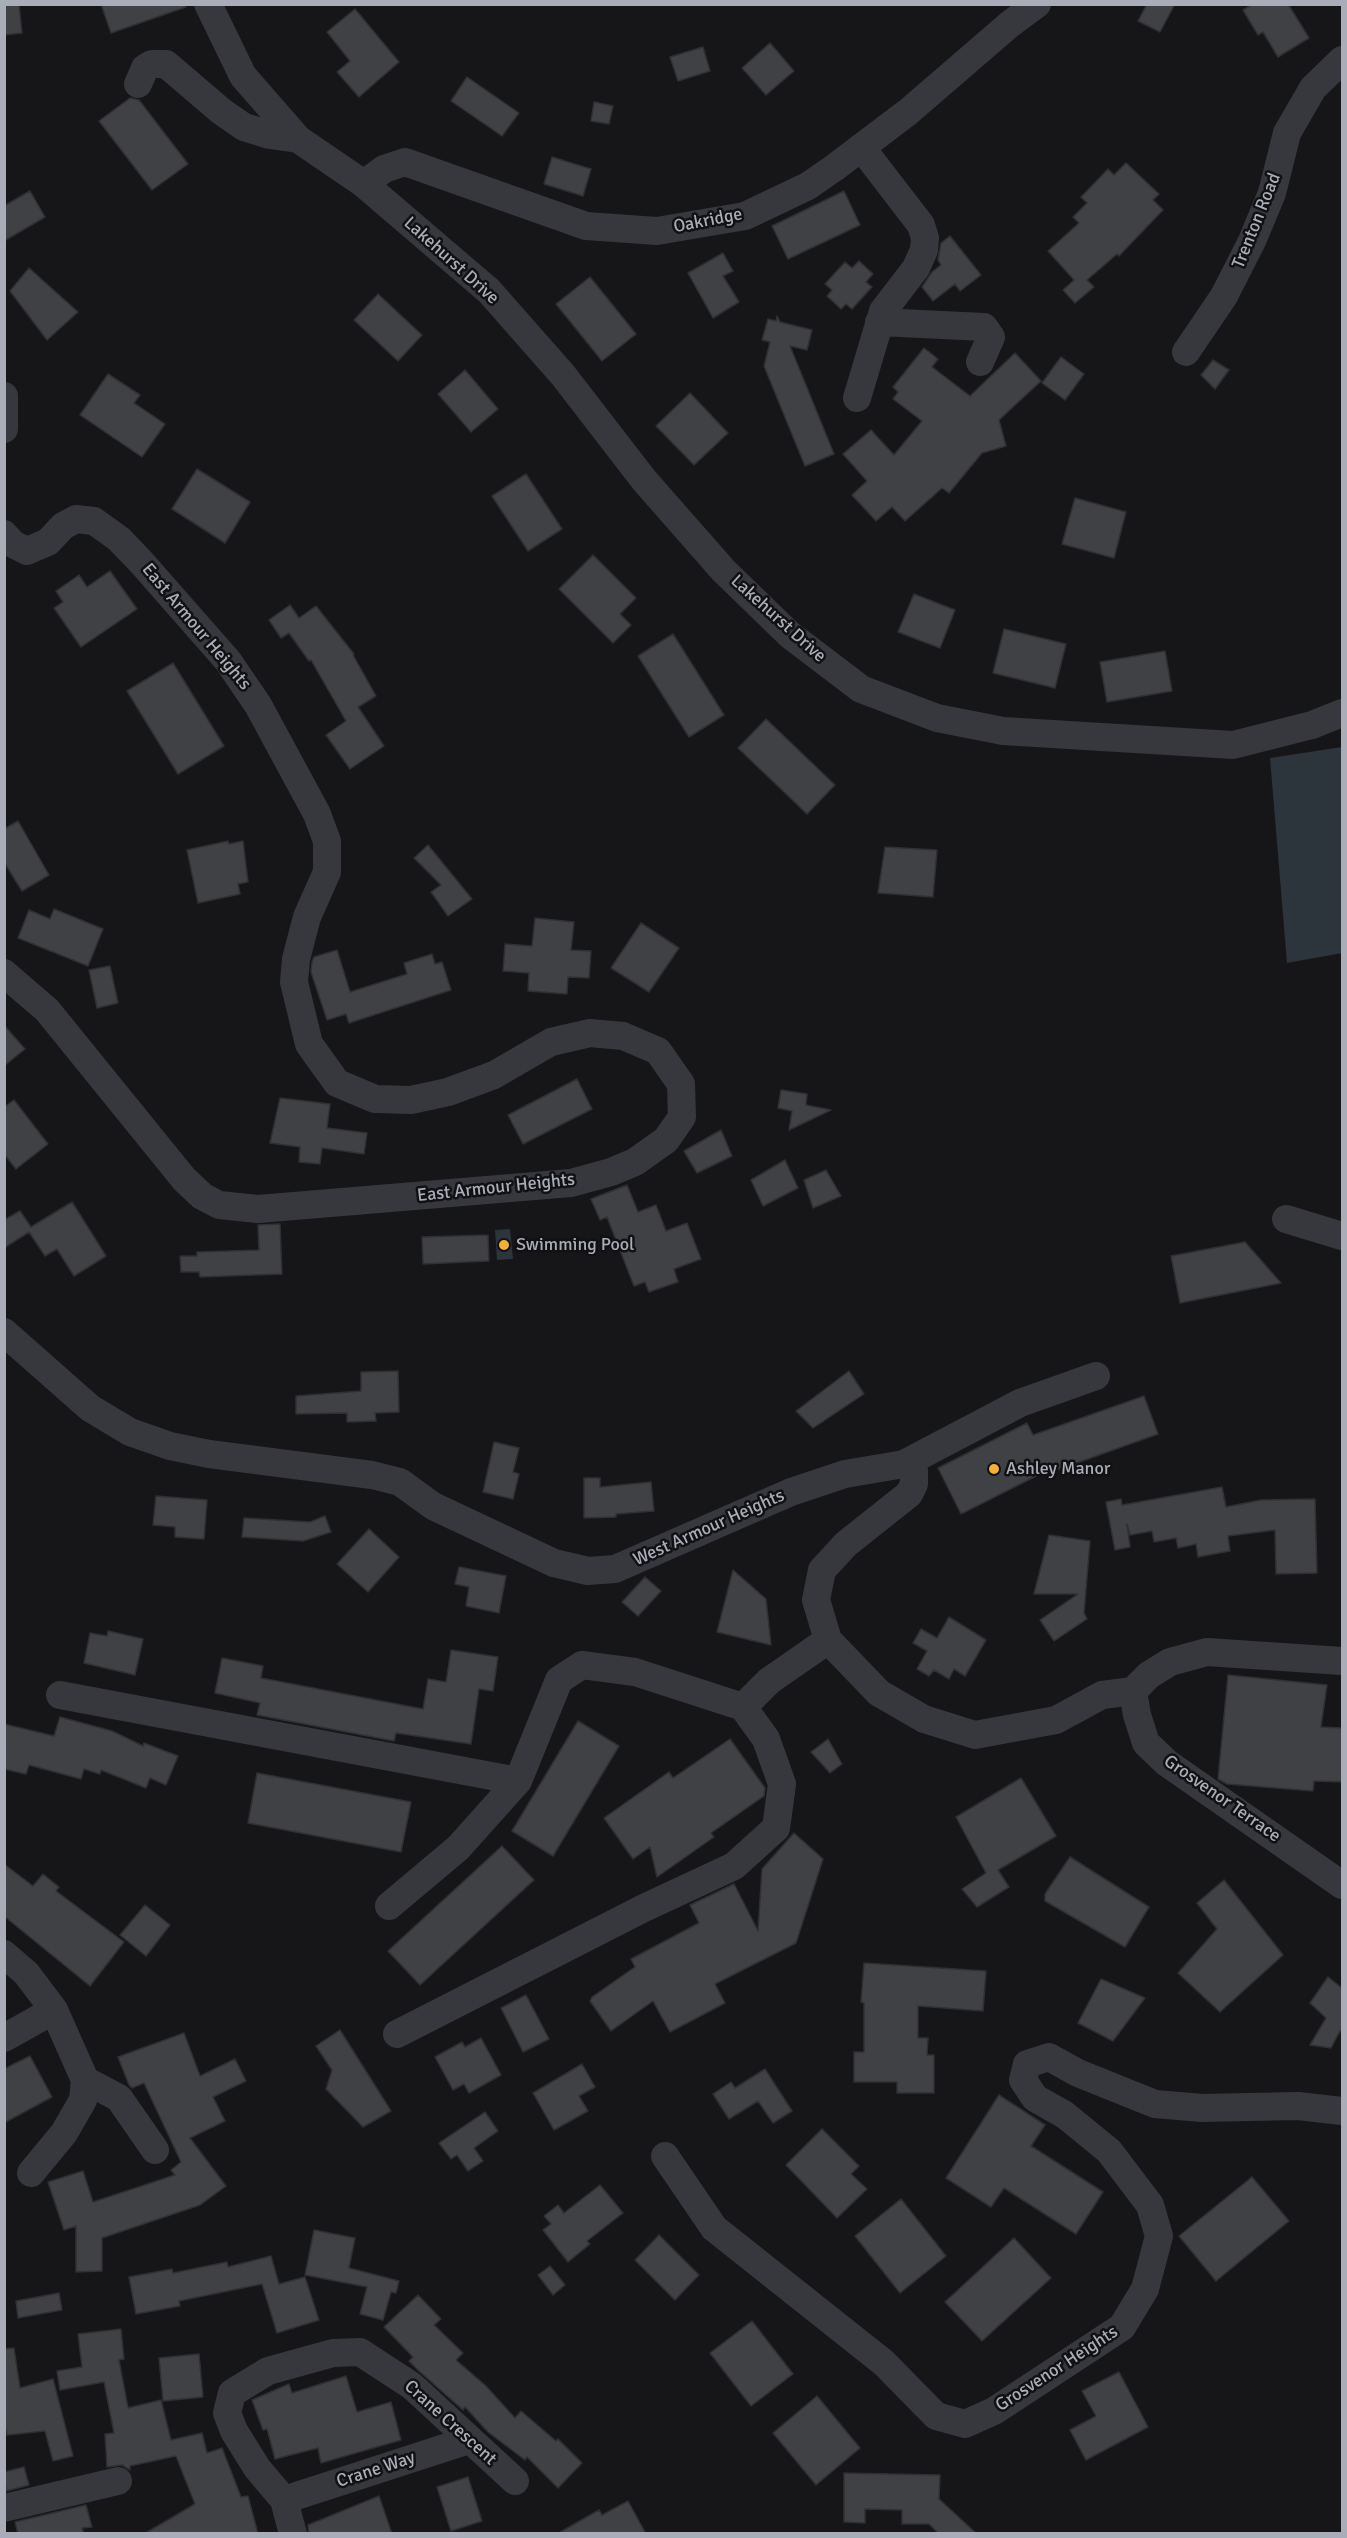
<!DOCTYPE html>
<style>
body{margin:0}
#map{position:relative;width:1347px;height:2538px;overflow:hidden;background:#161618;font-family:Signika,sans-serif}
canvas{display:block}
.frame{position:absolute;inset:0;border:6px solid #a8adb8;pointer-events:none}
</style>
<div id="map">
<canvas width="1347" height="2538"></canvas>
<div class="frame"></div>
</div>
<script>
const ctx = document.querySelector('canvas').getContext('2d');
ctx.lineJoin = 'round';
function paint(path, color) {
  ctx.fillStyle = color;
  ctx.fill(path, 'evenodd');
}
function toPath(rows) {
  const path = new Path2D();
  for (const r of rows) {
    path.moveTo(r[0], r[1]);
    for (let i = 2; i < r.length; i += 2) path.lineTo(r[i], r[i + 1]);
  }
  return path;
}
function stroke(path, color, width, dash) {
  ctx.strokeStyle = color;
  ctx.lineWidth = width;
  ctx.lineCap = dash ? 'butt' : 'round';
  ctx.setLineDash(dash || []);
  ctx.stroke(path);
}
function drawText(font, color, halo, rows, align = 'center') {
  ctx.font = font + ' Signika,sans-serif';
  ctx.lineWidth = 5;
  ctx.setLineDash([]);
  ctx.textBaseline = 'middle';
  ctx.strokeStyle = halo;
  ctx.fillStyle = color;
  for (const [text, x, y, turn = 0] of rows) {
    ctx.save();
    ctx.translate(x, y);
    ctx.rotate((+turn || 0) * Math.PI / 180);
    ctx.textAlign = isNaN(turn) ? turn : align;
    if (halo) ctx.strokeText(text, 0, 0);
    ctx.fillText(text, 0, 0);
    ctx.restore();
  }
}
const water = toPath([
 [1342,747,1342,953,1287,963,1270,758],
 [510,1229,513,1259,497,1260,495,1230]
]);
const building = toPath([
 [4,4,19,4,22,33,4,35,4,4],
 [101,4,185,4,186,7,111,33,101,4],
 [1147,4,1175,4,1160,32,1138,21,1147,4],
 [1253,4,1288,4,1309,38,1278,57,1263,32,1258,35,1243,10,1253,4],
 [355,9,399,62,359,97,337,72,350,61,327,32,355,9],
 [770,43,794,71,766,95,742,68,770,43],
 [703,47,710,71,678,81,670,57,703,47],
 [467,77,519,113,502,136,451,101,467,77],
 [130,98,139,100,188,164,152,190,99,121,130,98],
 [594,102,613,106,609,124,591,121,594,102],
 [552,157,591,169,583,196,544,184,552,157],
 [1126,163,1159,194,1153,200,1163,210,1119,256,1117,254,1087,280,1094,287,1075,303,1063,290,1074,280,1048,251,1079,223,1073,217,1087,203,1081,197,1108,169,1114,175,1126,163],
 [30,191,45,217,4,241,4,206,30,191],
 [844,191,860,225,788,259,772,226,844,191],
 [950,236,981,275,960,291,955,284,933,301,922,287,932,272,941,265,938,260,941,243,950,236],
 [723,253,733,271,723,276,739,302,713,318,688,273,723,253],
 [859,261,873,274,866,282,872,287,852,309,846,304,841,309,827,296,832,290,825,284,845,262,852,268,859,261],
 [29,268,78,312,47,340,10,291,29,268],
 [590,277,636,334,602,361,556,304,590,277],
 [378,294,422,335,398,361,354,320,378,294],
 [777,316,780,322,812,330,807,350,790,346,834,454,805,466,764,366,770,342,762,340,768,319,776,321,777,316],
 [924,348,938,359,932,367,970,396,1015,353,1041,381,999,420,1006,446,982,453,949,493,942,488,905,521,892,507,876,521,852,495,867,481,843,454,871,430,894,455,922,421,893,399,898,392,893,387,924,348],
 [1061,357,1084,374,1065,400,1042,383,1061,357],
 [1213,360,1229,370,1215,389,1201,375,1213,360],
 [465,370,498,409,471,432,438,394,465,370],
 [108,374,140,395,134,403,165,424,142,457,80,415,108,374],
 [690,393,728,433,694,465,656,426,690,393],
 [197,469,250,502,225,543,172,509,197,469],
 [526,474,562,529,528,551,492,496,526,474],
 [1075,498,1126,512,1114,558,1062,544,1075,498],
 [593,555,636,598,620,614,631,625,613,643,559,589,593,555],
 [110,571,137,609,81,647,54,608,63,602,56,591,79,575,87,587,110,571],
 [914,594,955,610,940,648,898,632,914,594],
 [290,605,299,618,316,606,354,654,353,655,376,696,358,707,384,746,350,769,326,735,346,721,311,660,309,661,289,633,281,638,269,620,290,605],
 [1004,629,1066,644,1055,688,993,673,1004,629],
 [673,634,724,715,689,737,638,656,673,634],
 [1165,651,1172,691,1107,702,1100,662,1165,651],
 [173,663,224,746,178,774,127,691,173,663],
 [766,719,835,785,807,814,738,748,766,719],
 [18,821,49,875,22,891,4,862,4,829,18,821],
 [228,841,229,844,243,841,248,882,238,884,240,894,198,903,187,850,228,841],
 [428,845,472,899,448,916,431,892,441,885,414,858,428,845],
 [885,847,937,850,933,897,878,893,885,847],
 [54,909,103,929,88,966,18,938,29,910,50,919,54,909],
 [535,918,574,922,571,950,591,951,589,978,568,977,567,994,528,991,529,973,503,971,505,944,532,946,535,918],
 [641,923,679,948,649,992,611,968,641,923],
 [337,950,350,992,407,974,404,963,432,954,435,964,442,962,451,990,349,1023,346,1014,327,1020,311,972,312,962,314,957,337,950],
 [110,966,118,1003,97,1008,89,970,110,966],
 [4,1025,25,1049,4,1066,4,1025],
 [577,1079,592,1109,523,1144,508,1115,577,1079],
 [781,1090,807,1094,806,1105,831,1110,789,1130,792,1111,778,1108,781,1090],
 [280,1098,330,1104,327,1128,367,1133,364,1154,322,1148,320,1164,299,1162,300,1147,270,1143,280,1098],
 [14,1100,48,1144,16,1169,4,1154,4,1107,14,1100],
 [721,1130,732,1156,697,1173,684,1151,721,1130],
 [785,1160,798,1188,763,1206,751,1180,785,1160],
 [826,1170,841,1196,813,1208,804,1180,826,1170],
 [627,1185,638,1212,656,1205,666,1231,687,1223,701,1259,674,1269,678,1282,649,1292,645,1282,634,1286,607,1217,600,1220,591,1199,627,1185],
 [72,1202,106,1256,74,1276,57,1249,45,1256,29,1232,4,1248,4,1220,20,1211,31,1227,72,1202],
 [280,1224,282,1274,200,1277,199,1272,181,1272,180,1256,197,1256,197,1252,259,1250,258,1225,280,1224],
 [488,1235,489,1261,423,1264,422,1237,488,1235],
 [1245,1242,1281,1283,1180,1303,1171,1256,1245,1242],
 [398,1371,399,1412,375,1413,376,1421,347,1422,347,1413,296,1414,296,1396,361,1391,361,1372,398,1371],
 [849,1371,864,1394,813,1428,796,1411,849,1371],
 [1144,1396,1158,1434,1057,1470,1056,1466,961,1514,938,1468,1027,1423,1033,1435,1144,1396],
 [494,1442,519,1448,513,1472,519,1474,513,1499,483,1492,494,1442],
 [584,1478,600,1478,600,1487,651,1482,654,1511,616,1514,616,1517,584,1518,584,1478],
 [1222,1487,1226,1507,1261,1500,1315,1499,1317,1573,1276,1574,1275,1530,1228,1536,1230,1551,1198,1557,1196,1544,1178,1548,1176,1538,1154,1542,1152,1531,1130,1535,1127,1524,1130,1547,1115,1550,1106,1502,1121,1499,1122,1505,1222,1487],
 [156,1496,207,1500,204,1539,175,1537,175,1527,153,1525,156,1496],
 [325,1516,331,1532,303,1541,242,1537,244,1518,310,1522,325,1516],
 [369,1529,399,1557,368,1592,337,1564,369,1529],
 [1049,1535,1090,1541,1084,1613,1087,1619,1054,1641,1040,1620,1078,1594,1034,1594,1049,1535],
 [459,1567,506,1576,499,1613,466,1606,469,1587,455,1584,459,1567],
 [733,1570,766,1599,771,1645,717,1632,733,1570],
 [645,1577,661,1591,638,1616,622,1602,645,1577],
 [949,1617,986,1640,965,1676,954,1669,949,1679,934,1670,929,1676,917,1669,927,1651,913,1643,921,1629,937,1638,949,1617],
 [108,1631,143,1639,135,1675,84,1663,90,1633,107,1636,108,1631],
 [451,1650,498,1657,493,1691,479,1689,471,1744,396,1733,394,1741,257,1715,260,1703,215,1693,222,1658,263,1666,261,1678,423,1709,428,1679,446,1682,451,1650],
 [1228,1675,1327,1685,1321,1727,1342,1728,1342,1782,1314,1781,1313,1791,1227,1784,1218,1779,1228,1675],
 [60,1717,112,1731,143,1746,144,1743,178,1756,166,1785,150,1778,146,1788,101,1770,100,1774,84,1769,81,1779,29,1765,26,1774,4,1769,4,1724,54,1736,60,1717],
 [578,1721,619,1746,553,1856,512,1831,578,1721],
 [730,1739,765,1788,764,1796,711,1833,714,1837,657,1877,650,1847,633,1859,604,1818,669,1772,673,1778,730,1739],
 [828,1739,842,1764,830,1773,811,1752,828,1739],
 [257,1773,411,1802,401,1852,248,1823,257,1773],
 [1021,1778,1056,1836,998,1870,1009,1887,977,1907,962,1889,986,1873,956,1817,1021,1778],
 [794,1833,823,1859,796,1943,715,1984,725,2003,670,2032,653,2001,611,2031,590,2001,592,1997,635,1967,631,1959,699,1923,690,1905,734,1884,758,1931,762,1869,794,1833],
 [502,1846,534,1880,420,1985,388,1951,502,1846],
 [1070,1857,1149,1907,1125,1947,1045,1901,1045,1894,1070,1857],
 [4,1864,33,1886,43,1874,59,1887,56,1891,124,1942,90,1986,4,1916,4,1864],
 [1224,1880,1283,1955,1220,2012,1178,1973,1217,1929,1197,1903,1224,1880],
 [145,1905,170,1925,146,1956,120,1935,145,1905],
 [864,1963,986,1971,983,2011,918,2006,918,2038,928,2038,927,2055,934,2055,934,2093,897,2093,897,2082,854,2082,854,2052,864,2052,864,2003,861,2002,864,1963],
 [1328,1977,1342,1988,1342,2033,1340,2031,1331,2048,1310,2045,1326,2018,1310,2003,1328,1977],
 [1101,1979,1145,1998,1113,2041,1078,2023,1101,1979],
 [526,1995,549,2039,523,2052,501,2008,526,1995],
 [340,2030,391,2111,363,2127,326,2089,332,2070,316,2046,340,2030],
 [184,2033,200,2076,235,2059,246,2081,213,2097,225,2121,190,2138,226,2186,200,2205,102,2238,102,2271,76,2272,76,2226,64,2230,48,2182,83,2171,93,2202,175,2175,171,2170,181,2162,144,2083,132,2088,129,2085,118,2057,184,2033],
 [481,2038,501,2075,469,2093,464,2084,453,2090,435,2057,462,2042,465,2047,481,2038],
 [30,2056,52,2097,4,2123,4,2069,30,2056],
 [582,2064,595,2087,579,2096,588,2111,554,2130,533,2093,582,2064],
 [765,2069,792,2111,773,2123,758,2101,729,2119,713,2094,731,2082,735,2088,765,2069],
 [999,2095,1045,2125,1031,2146,1103,2192,1076,2234,1004,2188,991,2207,946,2178,999,2095],
 [485,2112,498,2131,474,2148,483,2161,468,2171,457,2155,451,2159,439,2143,485,2112],
 [822,2129,859,2166,851,2174,867,2189,837,2218,786,2165,822,2129],
 [1252,2177,1289,2221,1216,2281,1179,2236,1252,2177],
 [600,2185,623,2213,587,2241,590,2244,568,2262,543,2230,551,2224,544,2216,558,2205,564,2213,600,2185],
 [901,2199,946,2256,900,2293,855,2236,901,2199],
 [314,2230,355,2238,349,2268,399,2281,396,2293,391,2292,383,2320,360,2314,367,2287,305,2275,314,2230],
 [659,2235,699,2275,675,2300,635,2260,659,2235],
 [1014,2238,1051,2278,982,2341,945,2302,1014,2238],
 [271,2256,279,2284,305,2277,319,2320,277,2333,262,2284,179,2301,180,2306,136,2314,129,2277,172,2269,173,2273,227,2262,228,2267,271,2256],
 [550,2266,565,2285,553,2295,538,2275,550,2266],
 [59,2293,62,2310,18,2318,16,2301,59,2293],
 [418,2295,441,2319,434,2325,463,2353,456,2360,486,2386,515,2418,521,2411,556,2441,558,2439,582,2463,558,2488,527,2457,525,2460,488,2432,465,2407,463,2410,419,2371,409,2361,413,2357,384,2327,418,2295],
 [752,2321,793,2374,751,2406,710,2353,752,2321],
 [121,2329,124,2359,119,2360,128,2408,161,2400,171,2440,202,2433,207,2453,222,2448,241,2497,248,2496,258,2534,144,2534,195,2504,176,2456,130,2466,130,2470,122,2465,107,2467,105,2434,114,2433,104,2382,60,2390,57,2371,82,2367,78,2334,121,2329],
 [14,2348,20,2388,53,2379,73,2456,53,2461,45,2431,7,2435,4,2423,4,2349,14,2348],
 [199,2354,203,2397,163,2401,159,2358,199,2354],
 [1119,2372,1148,2427,1086,2460,1070,2430,1096,2416,1082,2391,1119,2372],
 [346,2376,357,2412,391,2402,401,2440,321,2463,318,2448,275,2459,267,2429,263,2430,252,2400,289,2384,292,2393,346,2376],
 [817,2396,860,2448,816,2485,773,2433,817,2396],
 [24,2467,29,2485,6,2491,4,2472,24,2467],
 [844,2473,940,2475,939,2499,977,2534,939,2534,929,2524,902,2524,902,2510,865,2509,865,2523,844,2522,844,2473],
 [468,2477,482,2521,451,2531,437,2487,468,2477],
 [379,2496,392,2534,309,2534,308,2525,379,2496],
 [628,2501,646,2534,557,2534,599,2510,602,2515,628,2501],
 [86,2505,92,2527,82,2528,84,2534,18,2534,15,2522,86,2505]
]);
const minor = toPath([
 [208,4,243,76,298,139,364,184,489,291,563,375,644,480,723,570,790,635,861,689,937,718,1003,731,1233,745,1312,725,1342,713],
 [138,84,145,68,152,64,166,64,221,111,244,127,270,135,298,139],
 [364,184,384,169,405,162,586,226,657,231,745,216,808,186,834,168,908,112,1010,24,1037,4],
 [879,322,984,327,991,337,980,362],
 [1186,352,1224,296,1252,241,1272,193,1287,133,1313,88,1342,60],
 [4,396,4,429],
 [857,398,883,311,916,268,924,250,925,238,921,225,861,147],
 [4,534,13,544,27,551,48,542,63,526,76,519,94,521,119,539,142,563,228,661,258,705,317,814,327,841,327,872,307,917,296,959,294,982,309,1044,337,1083,375,1099,411,1100,448,1092,494,1075,551,1042,590,1033,623,1036,658,1051,681,1084,682,1117,666,1140,635,1162,611,1172,571,1183,258,1209,219,1205,202,1196,184,1179,47,1010,4,973],
 [1286,1219,1342,1236],
 [4,1332,90,1408,130,1432,170,1446,209,1454,372,1475,400,1482,433,1506,554,1563,588,1571,615,1569,791,1492,845,1474,904,1464,914,1470,914,1484,909,1494,846,1544,822,1570,816,1600,828,1640,879,1693,924,1719,975,1735,1056,1720,1102,1695,1133,1691],
 [904,1464,1020,1403,1096,1376],
 [1133,1691,1137,1715,1146,1743,1167,1763,1342,1885],
 [1133,1691,1149,1675,1170,1662,1207,1652,1342,1661],
 [60,1695,518,1781],
 [743,1707,769,1681,828,1640],
 [389,1906,458,1848,518,1781,559,1680,582,1665,635,1672,743,1707],
 [4,1954,26,1973,54,2010,85,2080,83,2100,64,2133,31,2173],
 [397,2034,644,1908,734,1866,776,1828,782,1784,766,1739,743,1707],
 [4,2038,54,2010],
 [85,2080,119,2098,155,2150],
 [665,2156,714,2228,884,2363,936,2416,965,2424,994,2411,1122,2327,1145,2289,1159,2236,1150,2205,1109,2151,1065,2115,1035,2098,1023,2080,1027,2064,1049,2057,1078,2073,1155,2104,1202,2108,1298,2106,1342,2111],
 [284,2500,469,2440],
 [4,2508,118,2481],
 [293,2534,284,2500,257,2468,234,2431,227,2413,232,2393,268,2371,333,2353,360,2352,412,2386,515,2481]
]);
const markers = [
 [504,1245,6,"#f2b134"],
 [994,1469,6,"#f2b134"]
];
const streetNames = [
 ["Oakridge",708,221,-11],
 ["Trenton Road",1257,221,-68],
 ["Lakehurst Drive",451,261,42],
 ["Lakehurst Drive",778,619,42],
 ["East Armour Heights",196,627,50],
 ["East Armour Heights",496,1188,-6],
 ["West Armour Heights",709,1528,-24],
 ["Grosvenor Terrace",1222,1799,35],
 ["Grosvenor Heights",1057,2369,-33],
 ["Crane Crescent",450,2423,42],
 ["Crane Way",376,2470,-18]
];
const poiNames = [
 ["Swimming Pool",516,1245],
 ["Ashley Manor",1006,1469]
];
paint(water, '#2c353c');
paint(building, '#404145');
stroke(building, '#303034', 1.5);
stroke(minor, '#37383d', 28);
for (const [x, y, r, color] of markers) {
  const dot = new Path2D();
  dot.arc(x, y, r, 0, 2 * Math.PI);
  ctx.fillStyle = color;
  ctx.fill(dot);
  stroke(dot, '#111113', 2);
}
drawText('18px', '#a8adb8', '#111113', streetNames);
drawText('18px', '#a8adb8', '#111113', poiNames, 'left');
</script>
